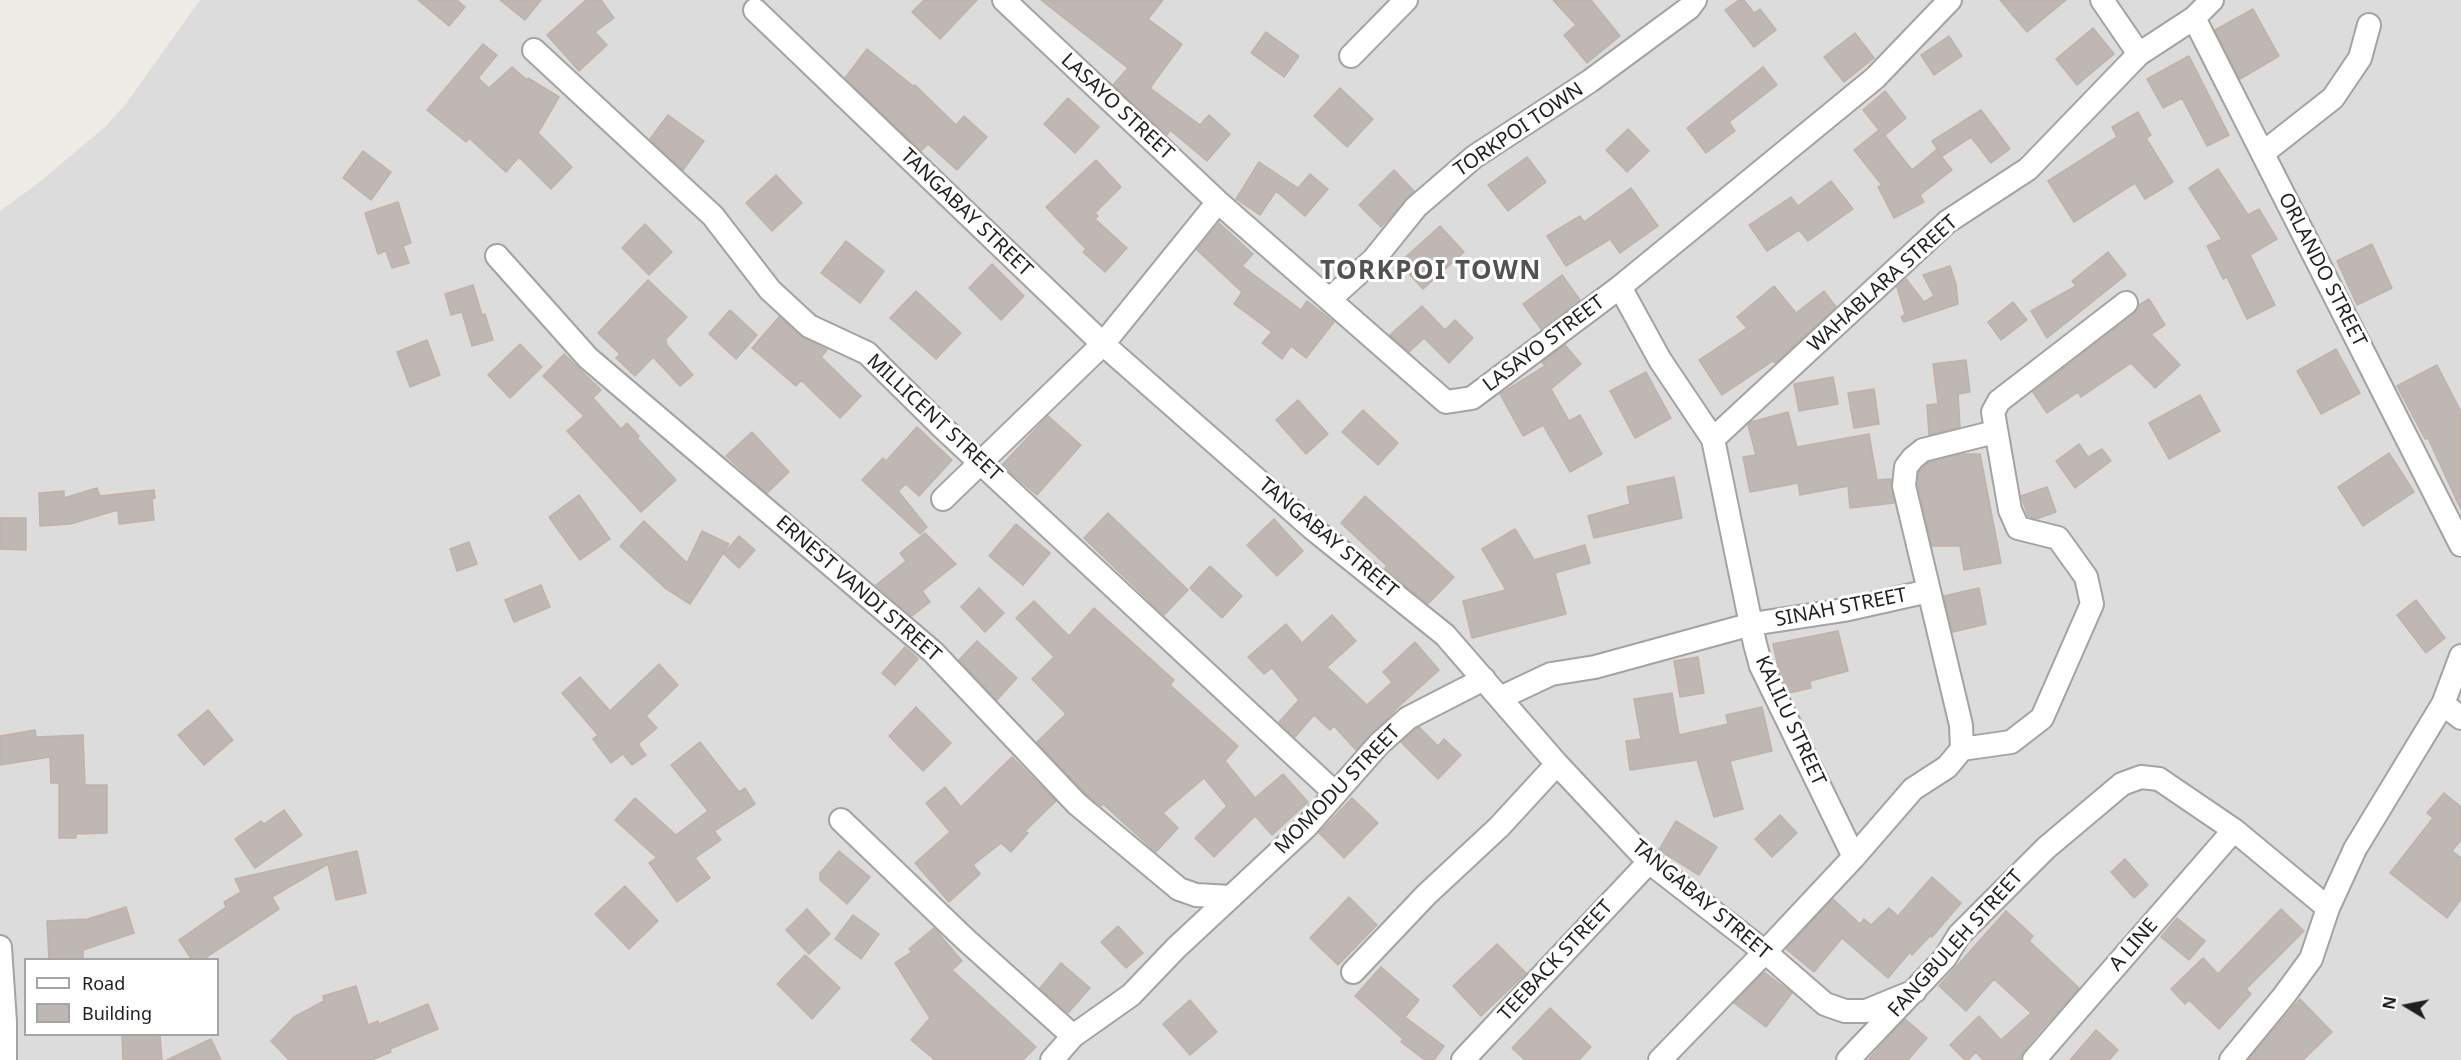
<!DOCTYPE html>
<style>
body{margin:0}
#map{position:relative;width:2461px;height:1060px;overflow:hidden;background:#efebe6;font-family:"Noto Sans",sans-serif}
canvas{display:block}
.legend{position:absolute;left:24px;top:958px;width:195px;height:78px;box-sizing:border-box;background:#fff;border:2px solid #a5a5a5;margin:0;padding:8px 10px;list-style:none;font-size:18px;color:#1f1f1f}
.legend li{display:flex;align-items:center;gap:12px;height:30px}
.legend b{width:30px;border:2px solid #a5a5a5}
.north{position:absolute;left:2377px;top:976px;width:60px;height:60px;-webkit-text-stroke:4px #fff;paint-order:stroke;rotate:280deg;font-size:16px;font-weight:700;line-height:24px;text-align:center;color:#1f1f1f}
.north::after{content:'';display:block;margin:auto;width:21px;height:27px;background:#1f1f1f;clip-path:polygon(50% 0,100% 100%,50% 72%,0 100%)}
</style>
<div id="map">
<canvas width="2461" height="1060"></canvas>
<ul class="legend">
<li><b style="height:8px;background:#fff"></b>Road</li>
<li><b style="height:16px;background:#bfb7b3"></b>Building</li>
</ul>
<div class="north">N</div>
</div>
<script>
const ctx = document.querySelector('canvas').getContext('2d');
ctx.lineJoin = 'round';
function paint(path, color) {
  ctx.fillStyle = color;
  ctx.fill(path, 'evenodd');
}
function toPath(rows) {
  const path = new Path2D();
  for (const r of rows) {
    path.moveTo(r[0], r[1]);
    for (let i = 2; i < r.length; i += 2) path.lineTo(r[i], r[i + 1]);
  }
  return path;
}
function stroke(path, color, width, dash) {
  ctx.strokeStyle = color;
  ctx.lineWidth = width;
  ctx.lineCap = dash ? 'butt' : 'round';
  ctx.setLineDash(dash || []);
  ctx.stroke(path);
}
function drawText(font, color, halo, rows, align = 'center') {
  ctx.font = font + ' "Noto Sans",sans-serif';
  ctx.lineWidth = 6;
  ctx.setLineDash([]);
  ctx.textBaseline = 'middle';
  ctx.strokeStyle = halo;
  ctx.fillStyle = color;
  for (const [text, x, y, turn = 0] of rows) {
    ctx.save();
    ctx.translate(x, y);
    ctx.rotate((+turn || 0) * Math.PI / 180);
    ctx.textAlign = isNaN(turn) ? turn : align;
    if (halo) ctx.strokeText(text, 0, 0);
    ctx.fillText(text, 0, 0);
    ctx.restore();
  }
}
const residential = toPath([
 [200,0,2461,0,2461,1060,0,1060,0,211,37,184,105,127,125,105],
 [26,960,218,960,218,1034,26,1034]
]);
const building = toPath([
 [418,0,457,0,465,7,449,26,418,0],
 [500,0,541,0,525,20,500,0],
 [586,0,601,0,614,18,595,32,607,45,579,71,547,35,586,0],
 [924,0,977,0,940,39,912,12,924,0],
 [1041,0,1163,0,1148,19,1182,44,1150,88,1200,125,1209,115,1230,134,1207,161,1170,130,1167,135,1113,85,1128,68,1041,0],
 [1553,0,1591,0,1620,36,1587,63,1564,35,1576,25,1553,0],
 [1739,0,1744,0,1754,13,1760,9,1776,30,1754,47,1725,10,1739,0],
 [2000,0,2066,0,2027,32,2000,0],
 [2253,9,2279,56,2240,79,2215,30,2253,9],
 [2093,28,2114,54,2077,85,2056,59,2093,28],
 [1266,32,1299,56,1284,77,1251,53,1266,32],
 [1855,33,1874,58,1844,82,1824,57,1855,33],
 [1949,36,1962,56,1934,75,1921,55,1949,36],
 [483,44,497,55,478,78,489,88,512,67,527,80,528,78,559,97,538,133,572,167,551,189,519,157,506,172,469,138,466,142,427,110,483,44],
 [867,49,913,86,915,85,956,125,964,116,987,137,957,170,928,144,921,151,845,78,867,49],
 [2189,56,2229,135,2207,146,2182,98,2163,108,2147,79,2189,56],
 [1763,67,1777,85,1729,122,1735,131,1706,153,1687,128,1763,67],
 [1340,88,1373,119,1347,147,1314,116,1340,88],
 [1885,91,1906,118,1884,136,1882,132,1912,170,1936,150,1952,170,1920,195,1924,202,1894,218,1878,187,1882,185,1854,150,1879,130,1863,110,1885,91],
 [1068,98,1099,127,1075,153,1044,124,1068,98],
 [1981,110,2010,149,1991,163,1971,137,1942,156,1932,141,1981,110],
 [2138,112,2151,135,2146,138,2173,182,2145,199,2135,183,2074,222,2048,181,2117,137,2112,127,2138,112],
 [668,115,704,141,683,170,650,139,668,115],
 [1628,129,1649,151,1627,172,1606,150,1628,129],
 [363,151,391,172,371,200,343,178,363,151],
 [1527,157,1546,182,1508,211,1488,185,1527,157],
 [1096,160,1121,187,1095,213,1098,216,1095,219,1127,248,1105,272,1083,252,1086,249,1046,207,1096,160],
 [1259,162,1298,188,1310,174,1328,189,1305,216,1276,191,1260,215,1236,199,1259,162],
 [2218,169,2248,215,2259,209,2277,239,2250,255,2275,305,2247,319,2227,277,2223,279,2207,246,2222,239,2189,188,2218,169],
 [1394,170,1414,191,1381,227,1359,205,1394,170],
 [776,175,802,203,772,231,746,203,776,175],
 [1831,181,1853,209,1808,241,1799,230,1767,251,1749,225,1791,197,1798,206,1831,181],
 [1631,188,1658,226,1620,253,1610,239,1566,266,1547,236,1580,216,1584,222,1631,188],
 [398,202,411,243,403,246,409,263,392,268,386,251,378,254,365,213,398,202],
 [1219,223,1253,254,1242,266,1301,310,1307,301,1334,322,1306,358,1291,346,1282,359,1262,343,1272,332,1234,304,1242,292,1197,250,1219,223],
 [645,224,672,252,649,275,622,248,645,224],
 [1440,226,1464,252,1423,289,1399,263,1440,226],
 [846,241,884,271,860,303,821,273,846,241],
 [2372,244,2392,288,2357,305,2337,261,2372,244],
 [2108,252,2126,275,2047,338,2031,311,2076,286,2072,281,2108,252],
 [992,264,1024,296,1001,320,969,288,992,264],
 [1950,266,1956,284,1958,304,1904,322,1901,317,1905,314,1897,287,1906,279,1924,302,1934,296,1923,275,1950,266],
 [1562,275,1580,300,1541,329,1523,304,1562,275],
 [648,280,687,317,665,340,667,342,666,344,693,375,680,386,653,357,635,376,616,358,620,354,598,333,648,280],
 [473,285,482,315,485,314,493,340,472,346,462,312,451,315,445,294,473,285],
 [1774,286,1796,313,1824,291,1836,307,1775,363,1773,361,1722,395,1699,360,1747,328,1737,317,1774,286],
 [916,291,961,333,936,359,890,318,916,291],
 [2149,299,2165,325,2151,334,2180,365,2155,388,2131,363,2081,397,2078,392,2047,413,2033,392,2134,314,2139,305,2149,299],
 [2013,302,2027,320,2001,340,1988,322,2013,302],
 [1422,306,1445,330,1455,320,1473,338,1449,363,1424,338,1409,352,1390,335,1422,306],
 [730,310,757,335,736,359,709,334,730,310],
 [779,317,800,336,827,350,821,357,861,396,840,418,801,380,796,386,752,348,779,317],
 [427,340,440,375,410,387,397,352,427,340],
 [520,344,542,367,510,398,488,375,520,344],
 [1565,345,1581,364,1551,389,1569,421,1580,415,1602,454,1570,472,1543,425,1523,436,1500,394,1545,366,1542,362,1565,345],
 [2336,349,2360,393,2321,414,2297,371,2336,349],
 [564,354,601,390,593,398,621,429,627,423,639,436,637,438,676,480,641,512,567,431,584,416,543,376,564,354],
 [1966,360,1970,392,1958,394,1960,427,1929,435,1927,405,1938,404,1933,364,1966,360],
 [2437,365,2461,412,2461,510,2428,438,2425,439,2397,386,2437,365],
 [1646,372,1671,418,1635,438,1610,391,1646,372],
 [1833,377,1838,404,1799,411,1794,384,1833,377],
 [1874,389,1879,424,1854,428,1848,393,1874,389],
 [2200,395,2220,431,2169,459,2149,423,2200,395],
 [1298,400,1328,434,1306,454,1276,420,1298,400],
 [1363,410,1398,443,1378,465,1342,432,1363,410],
 [1788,412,1797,447,1869,434,1877,480,1891,479,1894,503,1850,508,1848,486,1800,495,1798,483,1750,492,1743,457,1756,455,1748,425,1751,422,1788,412],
 [1048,416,1081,445,1037,495,1002,465,1048,416],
 [917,427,952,460,919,496,906,484,898,491,927,527,920,534,862,480,883,458,886,461,917,427],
 [752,432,789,472,767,493,726,456,752,432],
 [2079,444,2088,457,2102,449,2111,461,2075,488,2056,461,2079,444],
 [2389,453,2414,492,2363,526,2338,487,2389,453],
 [1962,454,1980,454,2001,563,1964,570,1960,546,1932,546,1918,485,1919,472,1929,462,1962,454],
 [1674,477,1682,518,1594,538,1588,516,1630,504,1627,487,1674,477],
 [2047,487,2056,512,2036,519,2028,516,2021,496,2047,487],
 [97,488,100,496,154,490,155,498,152,499,154,520,119,524,118,510,70,524,40,526,39,493,64,491,64,498,97,488],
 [579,495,610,539,580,560,549,517,579,495],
 [1365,496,1454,577,1428,604,1384,569,1387,566,1341,523,1365,496],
 [1108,513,1188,590,1164,615,1084,538,1108,513],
 [0,518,26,518,26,550,0,549,0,518],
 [1274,519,1303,551,1277,576,1247,545,1274,519],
 [644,521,687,563,702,531,729,544,690,604,665,588,620,546,644,521],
 [1016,524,1050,553,1023,585,989,556,1016,524],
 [1515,529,1534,560,1585,545,1590,563,1555,573,1566,614,1472,638,1463,601,1506,590,1482,549,1515,529],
 [925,533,956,564,922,591,930,602,912,616,876,585,906,561,900,553,925,533],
 [739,536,755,550,739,568,724,554,739,536],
 [469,542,477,564,457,571,450,549,469,542],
 [1210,566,1242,596,1222,618,1190,588,1210,566],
 [541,585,550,607,514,622,505,600,541,585],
 [979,588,1004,613,985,632,961,607,979,588],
 [1979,588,1986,624,1953,632,1944,596,1979,588],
 [2416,600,2445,638,2426,653,2397,615,2416,600],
 [1034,601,1069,636,1094,608,1174,680,1170,685,1238,746,1225,761,1255,798,1283,774,1308,802,1272,835,1255,816,1214,857,1195,838,1227,806,1204,778,1163,813,1178,828,1156,852,1103,804,1101,806,1086,794,1037,742,1066,714,1032,679,1054,657,1016,618,1034,601],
 [1332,615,1356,641,1327,667,1367,705,1392,682,1383,672,1415,642,1439,670,1398,707,1356,750,1334,726,1330,730,1314,715,1295,737,1279,722,1299,700,1272,668,1264,674,1248,657,1286,624,1302,643,1332,615],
 [1838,631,1848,671,1810,681,1811,688,1789,693,1779,672,1773,644,1838,631],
 [977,641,1017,678,997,700,959,660,977,641],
 [905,647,918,659,895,685,882,673,905,647],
 [1698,657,1704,693,1680,697,1674,661,1698,657],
 [659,664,678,685,646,716,657,728,638,744,646,755,632,765,623,754,611,763,593,739,598,735,562,693,580,677,610,711,659,664],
 [1672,693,1679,735,1728,724,1726,715,1762,707,1772,751,1730,761,1743,809,1714,817,1697,760,1630,770,1626,741,1641,739,1634,699,1672,693],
 [916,707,951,743,923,771,889,736,916,707],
 [208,710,233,740,204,765,178,735,208,710],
 [1419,727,1438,746,1444,739,1461,755,1438,779,1401,742,1419,727],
 [35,730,36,737,83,735,85,785,107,785,107,833,76,834,76,838,59,838,59,783,51,783,50,757,0,765,0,736,35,730],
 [700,742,739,792,745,788,755,804,714,831,721,840,695,858,710,878,677,902,649,863,657,858,615,820,635,798,676,835,708,811,671,765,700,742],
 [1012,757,1056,801,1025,831,1028,833,1011,852,1001,843,973,865,980,874,949,902,915,863,950,832,926,803,945,787,961,807,1012,757],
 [2444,793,2461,807,2461,840,2452,851,2461,858,2461,899,2447,918,2390,873,2433,818,2427,813,2444,793],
 [1352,798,1378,823,1344,858,1319,833,1352,798],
 [284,810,302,835,255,868,235,839,261,821,264,824,284,810],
 [1780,815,1797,833,1772,857,1755,839,1780,815],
 [1676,821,1717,847,1699,875,1659,850,1676,821],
 [357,851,366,893,336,900,328,864,272,897,279,909,202,960,192,960,179,940,226,907,224,902,241,892,235,879,357,851],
 [839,851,870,877,847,904,820,880,820,873,839,851],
 [2125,859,2148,885,2134,898,2111,872,2125,859],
 [1932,877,1961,903,1932,937,1930,936,1912,955,1910,952,1888,978,1842,938,1814,972,1786,949,1833,899,1860,924,1864,919,1871,925,1889,908,1898,916,1932,877],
 [625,886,658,921,629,949,595,914,625,886],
 [1349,897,1377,925,1338,965,1310,938,1349,897],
 [126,907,134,933,83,950,83,960,49,960,47,921,88,919,126,907],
 [807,909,830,934,809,954,786,930,807,909],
 [2281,909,2304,931,2246,989,2251,994,2219,1029,2189,1000,2185,1004,2171,989,2203,958,2218,974,2281,909],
 [2006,911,2033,936,2029,941,2079,988,2035,1037,2023,1052,2021,1060,1983,1060,1976,1052,1968,1060,1965,1060,1950,1045,1979,1016,2001,1040,2031,1013,1994,979,1966,1011,1939,986,2006,911],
 [853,915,879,934,861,959,835,939,853,915],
 [2177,918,2205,941,2189,960,2161,937,2177,918],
 [1118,926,1143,953,1126,968,1101,942,1118,926],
 [934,928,962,961,952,970,1036,1047,1023,1060,935,1060,911,1040,930,1018,895,963,912,952,909,949,934,928],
 [1497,944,1526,973,1481,1016,1453,986,1497,944],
 [805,955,840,988,812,1019,777,984,805,955],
 [1061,963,1090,988,1068,1013,1040,988,1061,963],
 [1381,967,1419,1000,1405,1017,1444,1046,1434,1060,1425,1060,1401,1042,1403,1039,1355,996,1381,967],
 [1764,972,1792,993,1766,1027,1734,1003,1764,972],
 [356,986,368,1025,378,1021,379,1024,428,1004,438,1029,390,1049,391,1052,372,1060,289,1060,271,1041,294,1017,324,1001,323,996,356,986],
 [2300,999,2332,1032,2303,1060,2248,1060,2300,999],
 [1190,1000,1217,1032,1190,1055,1163,1024,1190,1000],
 [1550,1008,1591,1047,1579,1060,1525,1060,1512,1048,1550,1008],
 [1905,1019,1927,1038,1908,1060,1868,1060,1905,1019],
 [2096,1030,2118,1050,2109,1060,2070,1060,2096,1030],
 [122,1035,160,1035,162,1060,123,1060,122,1035],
 [211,1039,221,1060,167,1060,211,1039]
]);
const minor = toPath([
 [1004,0,1218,202,1446,402,1472,398,1620,287,1875,78,1950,0],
 [2102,0,2139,54],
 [2212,0,2194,18,2461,545],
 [755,10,1103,344,1312,528,1445,635,1557,764,1649,862,1765,952,1825,1004,1845,1011,1866,1011,1915,991],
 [534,50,713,216,770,290,809,326,867,353,943,428,1335,793],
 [1351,56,1406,0],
 [2263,153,2333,98,2360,58,2369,25],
 [497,256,588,358,933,652,1077,804,1179,889,1196,895,1231,897],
 [1620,287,1660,360,1713,439,1755,644,1761,666,1854,857],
 [1330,299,1374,259,1416,207,1474,157,1590,81,1689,8,1695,0],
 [1713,439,1947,222,2028,169,2139,54,2194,18],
 [943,499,1103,344,1218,202],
 [1500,698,1551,674,1595,667,1752,624,1844,610,1929,591],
 [2443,704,2461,718],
 [1962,749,2011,742,2042,718,2092,604,2086,577,2058,538,2018,528,2010,510,1993,412,1999,401,2126,303],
 [841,820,965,939,1073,1036,1131,995,1176,948,1306,827,1379,744,1408,718,1484,679],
 [0,947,5,1022,5,1060],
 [1353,972,1426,895,1499,827,1557,764],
 [1052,1060,1073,1036],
 [1463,1060,1649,862],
 [1660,1060,1765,952,1854,857,1913,789,1947,767,1962,749,1961,725,1904,486,1906,467,1913,458,1923,450,1995,432],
 [1848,1060,1945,958,1959,935,2046,848,2122,784,2141,777,2159,779,2234,830,2328,908],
 [2034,1060,2234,830],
 [2231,1060,2283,997,2311,959,2328,908,2355,849,2443,704,2461,656]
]);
const streetNames = [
 ["LASAYO STREET",1117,107,43],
 ["TORKPOI TOWN",1519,130,-34],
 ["TANGABAY STREET",966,213,44],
 ["ORLANDO STREET",2322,270,63],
 ["WAHABLARA STREET",1883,284,-42],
 ["LASAYO STREET",1544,344,-37],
 ["MILLICENT STREET",934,418,43],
 ["TANGABAY STREET",1328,538,40],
 ["ERNEST VANDI STREET",858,589,41],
 ["SINAH STREET",1841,608,-11],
 ["KALILU STREET",1790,721,65],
 ["MOMODU STREET",1338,790,-46],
 ["TANGABAY STREET",1701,900,40],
 ["FANGBULEH STREET",1956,944,-48],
 ["A LINE",2134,945,-49],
 ["TEEBACK STREET",1556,961,-47]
];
const districtNames = [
 ["TORKPOI TOWN",1431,272]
];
paint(residential, '#dddcdc');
paint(building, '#bfb7b3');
stroke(building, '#c0b1a9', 1.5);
stroke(minor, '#a3a3a3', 26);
stroke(minor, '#fff', 22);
drawText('20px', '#1f1f1f', '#fff', streetNames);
ctx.letterSpacing = '1.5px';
drawText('bold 26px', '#525252', '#fff', districtNames);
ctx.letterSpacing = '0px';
</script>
